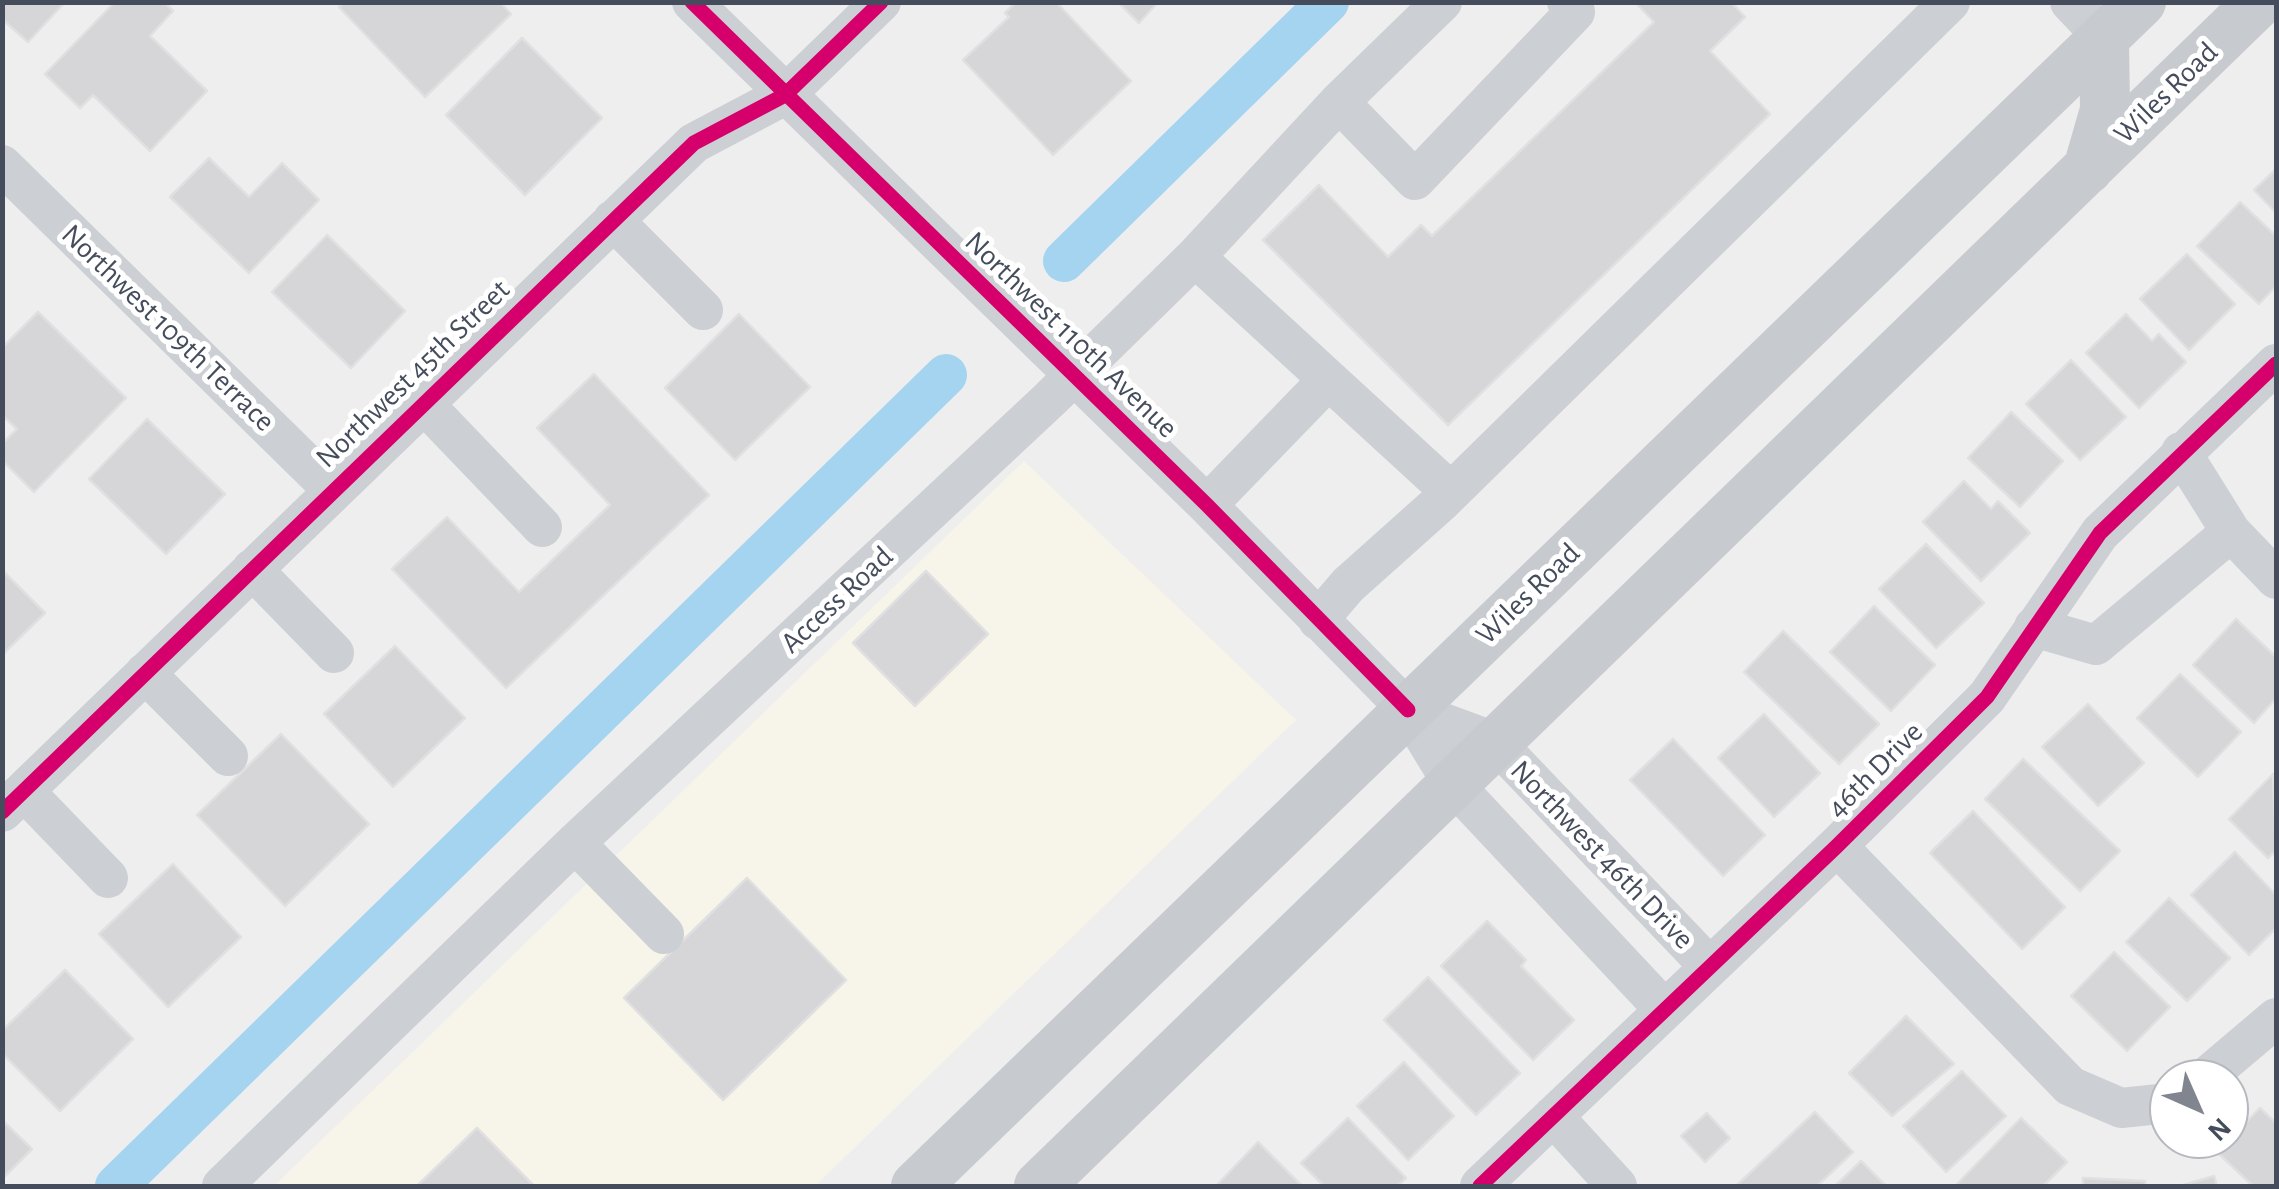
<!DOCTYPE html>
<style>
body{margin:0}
#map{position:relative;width:2279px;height:1189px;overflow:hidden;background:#efeeee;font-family:"Alegreya Sans",sans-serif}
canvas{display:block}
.frame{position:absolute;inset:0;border:5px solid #454d5c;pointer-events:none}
.north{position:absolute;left:2149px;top:1059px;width:100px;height:100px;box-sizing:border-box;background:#fff;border:2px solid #b5b8be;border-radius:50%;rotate:135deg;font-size:28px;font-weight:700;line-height:40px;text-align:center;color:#454d5c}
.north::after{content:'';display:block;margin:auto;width:35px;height:45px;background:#80858f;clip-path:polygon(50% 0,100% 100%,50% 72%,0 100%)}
</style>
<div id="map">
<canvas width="2279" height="1189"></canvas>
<div class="frame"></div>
<div class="north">N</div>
</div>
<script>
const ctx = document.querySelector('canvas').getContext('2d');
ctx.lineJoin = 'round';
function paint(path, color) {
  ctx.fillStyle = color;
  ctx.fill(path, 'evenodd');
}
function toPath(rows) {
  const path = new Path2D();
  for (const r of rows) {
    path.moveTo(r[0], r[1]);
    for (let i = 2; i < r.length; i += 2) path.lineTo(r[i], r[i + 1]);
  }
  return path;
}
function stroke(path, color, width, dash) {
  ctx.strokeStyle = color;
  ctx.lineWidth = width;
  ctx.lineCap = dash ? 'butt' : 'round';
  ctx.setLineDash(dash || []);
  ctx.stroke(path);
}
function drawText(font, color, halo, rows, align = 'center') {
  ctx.font = font + ' "Alegreya Sans",sans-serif';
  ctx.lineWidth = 10;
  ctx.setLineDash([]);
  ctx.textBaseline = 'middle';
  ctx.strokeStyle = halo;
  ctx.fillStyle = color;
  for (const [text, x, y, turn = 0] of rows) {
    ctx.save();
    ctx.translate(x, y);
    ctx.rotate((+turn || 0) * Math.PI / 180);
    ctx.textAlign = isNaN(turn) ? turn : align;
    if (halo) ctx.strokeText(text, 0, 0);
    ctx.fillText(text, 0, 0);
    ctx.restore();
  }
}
const commercial = toPath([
 [1024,461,1296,720,815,1186,274,1186]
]);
const canal = toPath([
 [1064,261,1328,2],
 [116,1186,946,375]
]);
const building = toPath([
 [2,2,65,2,28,42,2,19,2,2],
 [115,2,164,2,173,11,150,36,207,91,150,151,93,95,80,108,45,74,115,2],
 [344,2,500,2,511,14,425,97,339,7,344,2],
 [1016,2,1056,2,1131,81,1053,155,963,60,1009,17,1005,13,1016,2],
 [1118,2,1158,2,1139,23,1118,2],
 [1635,2,1731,2,1745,17,1710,51,1770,114,1448,425,1263,240,1319,185,1388,257,1421,225,1432,236,1654,22,1635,2],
 [522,38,602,118,525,195,446,115,522,38],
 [209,158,249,197,282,163,319,200,249,273,170,197,209,158],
 [2276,169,2276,213,2254,190,2276,169],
 [2240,202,2276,236,2276,286,2259,304,2197,246,2240,202],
 [327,235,405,311,351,368,272,292,327,235],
 [2187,254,2235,304,2189,350,2140,299,2187,254],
 [38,312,126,398,34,492,2,460,2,444,17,429,2,415,2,348,38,312],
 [739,314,810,387,735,460,665,388,739,314],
 [2126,314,2152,341,2159,334,2186,362,2139,408,2086,353,2126,314],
 [2071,360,2126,417,2080,460,2026,404,2071,360],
 [594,374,709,495,506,688,392,569,447,517,519,592,610,505,537,428,594,374],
 [2011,412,2063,461,2020,507,1968,458,2011,412],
 [147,419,225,494,166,554,89,479,147,419],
 [1964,481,1991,509,1998,501,2030,533,1981,581,1923,522,1964,481],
 [1926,544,1984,603,1936,648,1879,589,1926,544],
 [2,570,45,613,2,655,2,570],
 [926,571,988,634,915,706,853,643,926,571],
 [1874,606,1935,665,1891,711,1830,652,1874,606],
 [2236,619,2276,657,2276,698,2254,723,2193,665,2236,619],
 [1783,631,1879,724,1839,764,1744,672,1783,631],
 [395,646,465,718,393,787,324,714,395,646],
 [2180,674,2241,732,2198,777,2137,718,2180,674],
 [2088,704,2144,763,2098,806,2042,747,2088,704],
 [1764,714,1820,773,1774,817,1718,758,1764,714],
 [281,734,369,824,285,906,197,815,281,734],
 [1673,739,1765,835,1723,876,1630,780,1673,739],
 [2023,759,2120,851,2080,891,1985,799,2023,759],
 [2273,774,2276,857,2273,853,2268,858,2229,819,2273,774],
 [1973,811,2065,907,2022,949,1930,853,1973,811],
 [2235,852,2276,895,2276,928,2249,955,2191,895,2235,852],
 [173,864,241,937,168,1007,99,934,173,864],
 [747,878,846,980,723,1100,624,998,747,878],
 [2169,898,2230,958,2187,1001,2126,942,2169,898],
 [1487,921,1526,960,1521,966,1574,1020,1533,1060,1441,966,1487,921],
 [2114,952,2170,1007,2127,1051,2071,996,2114,952],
 [65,970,133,1039,60,1111,2,1053,2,1031,65,970],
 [1428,977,1520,1073,1476,1115,1384,1020,1428,977],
 [1906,1016,1954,1064,1892,1116,1849,1073,1906,1016],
 [1404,1062,1454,1116,1408,1160,1357,1106,1404,1062],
 [1962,1071,2006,1116,1946,1172,1903,1126,1962,1071],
 [2260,1108,2276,1123,2276,1186,2253,1186,2217,1152,2260,1108],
 [1815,1112,1853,1152,1817,1186,1736,1186,1815,1112],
 [1707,1113,1730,1138,1705,1162,1681,1136,1707,1113],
 [1348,1118,1406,1178,1397,1186,1324,1186,1301,1163,1348,1118],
 [2021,1118,2067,1162,2043,1186,1960,1186,1957,1184,2021,1118],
 [2,1120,32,1149,2,1179,2,1120],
 [477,1128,534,1186,417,1186,477,1128],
 [1258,1142,1302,1186,1216,1186,1258,1142],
 [1861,1161,1886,1186,1835,1186,1861,1161],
 [2214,1176,2217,1186,2180,1186,2214,1176],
 [2083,1178,2145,1181,2145,1186,2083,1186,2083,1178]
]);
const minor = toPath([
 [692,2,1207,505,1408,710,1453,784,1664,1009],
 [2070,2,2104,38],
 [1339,102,1415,180,1575,12,1567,2],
 [2,165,333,490],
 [613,220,703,310],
 [1195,257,1451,492],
 [423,403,542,527],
 [2181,452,2231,532,2276,579],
 [1207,505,1328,380],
 [252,569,334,653],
 [1318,620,1348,585,1442,501,1950,2],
 [2034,627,2096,645,2231,532],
 [145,673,228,756],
 [1408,710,1495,742,1710,967],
 [24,791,108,878],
 [2,812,694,143,785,95,881,2],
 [575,843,664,934],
 [1837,846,2070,1086,2121,1108,2169,1103],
 [2204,1079,2276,1018],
 [1553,1116,1617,1186],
 [222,1186,575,843,1049,400,1195,257,1339,102,1442,2],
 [1480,1186,1837,846,1987,697,2100,533,2276,364]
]);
const major = toPath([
 [2088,169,2105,110,2104,38],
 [916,1186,2141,2],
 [1039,1186,2259,2]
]);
const cycleway = toPath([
 [692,2,1207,505,1408,710],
 [2,812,694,143,785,95,881,2],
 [1480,1186,1837,846,1987,697,2100,533,2276,364]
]);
const streetNames = [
 ["Wiles Road",2166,93,-44],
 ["Northwest 109th Terrace",168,328,44],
 ["Northwest 110th Avenue",1071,335,44],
 ["Northwest 45th Street",413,374,-44],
 ["Wiles Road",1528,594,-44],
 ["Access Road",837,600,-43],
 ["46th Drive",1875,770,-45],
 ["Northwest 46th Drive",1602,855,46]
];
paint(commercial, '#f7f4e9');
stroke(canal, '#a4d4ef', 42);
paint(building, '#d6d6d9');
stroke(building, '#e0e0e1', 2.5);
stroke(minor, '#cccfd3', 40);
stroke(major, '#c7cacf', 50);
stroke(cycleway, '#d6006c', 15);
drawText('30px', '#454d5c', '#fff', streetNames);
</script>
